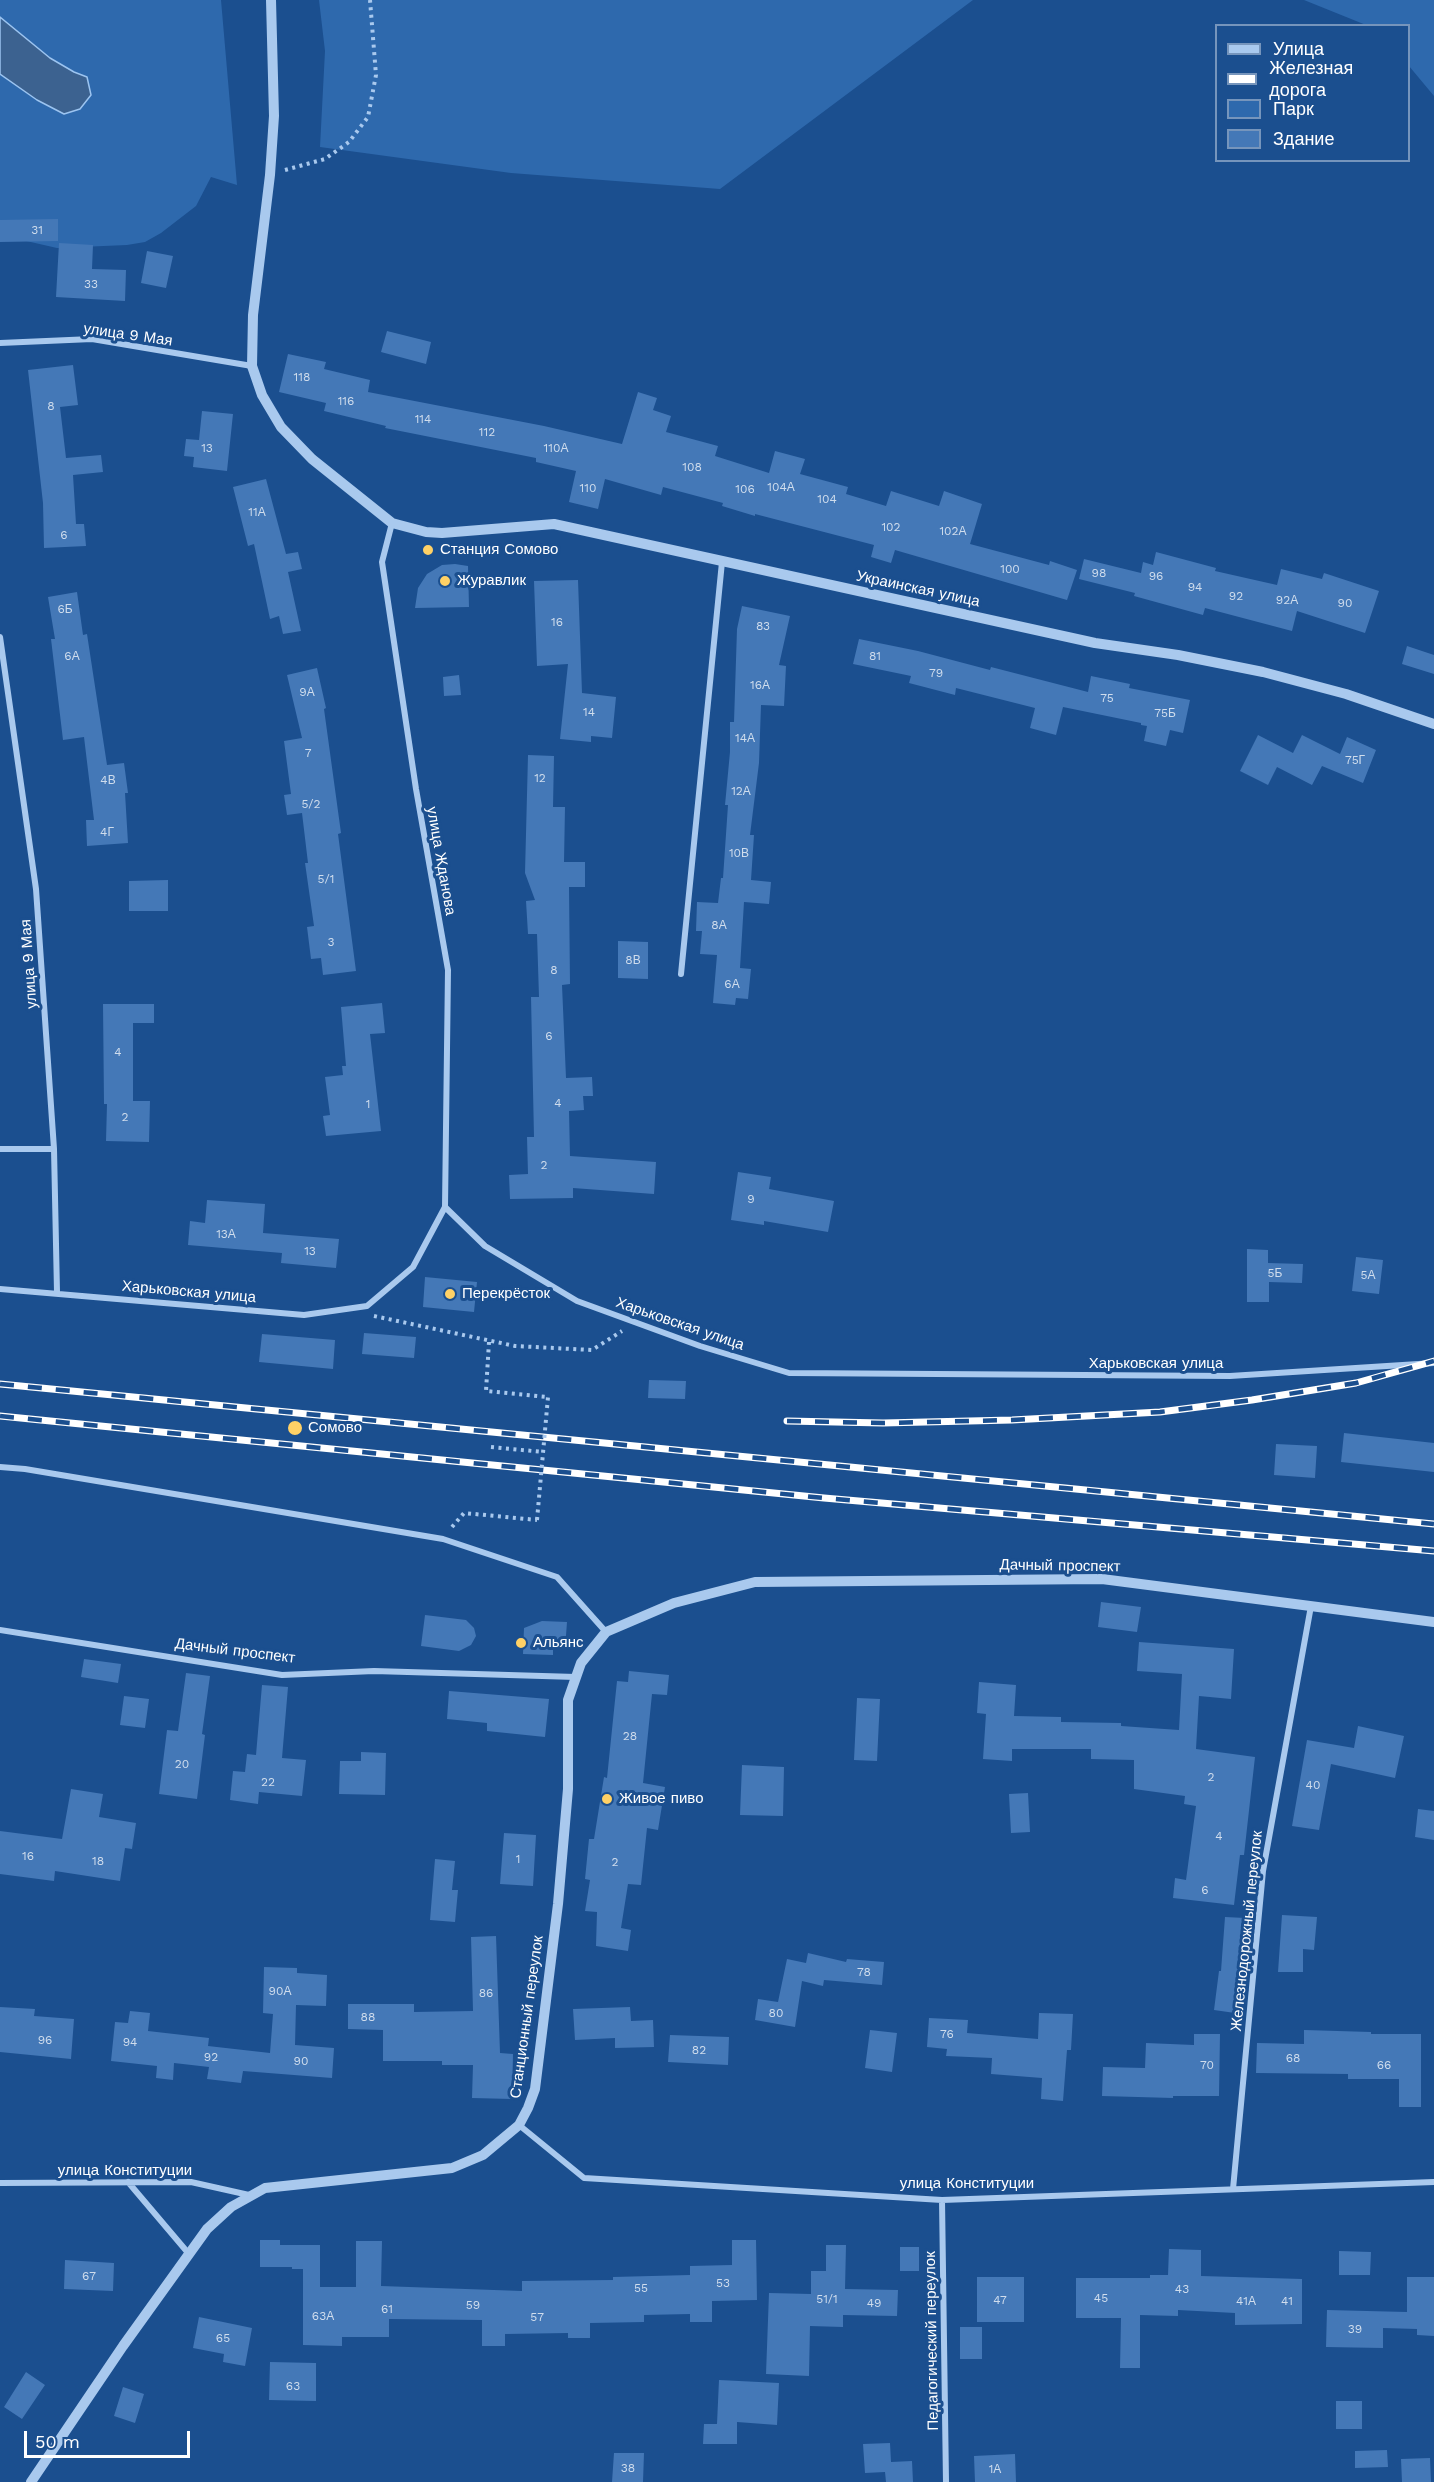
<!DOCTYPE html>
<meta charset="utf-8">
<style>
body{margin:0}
#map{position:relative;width:1434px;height:2482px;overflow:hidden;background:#1b4f8f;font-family:"Work Sans",sans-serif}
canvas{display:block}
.legend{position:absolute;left:1215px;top:24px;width:195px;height:138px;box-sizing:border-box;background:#1b4f8f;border:2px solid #7695bc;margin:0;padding:8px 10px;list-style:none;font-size:18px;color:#fff}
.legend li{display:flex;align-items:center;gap:12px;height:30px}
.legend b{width:30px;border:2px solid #7695bc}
.scale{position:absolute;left:24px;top:2431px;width:166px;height:27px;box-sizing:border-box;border:3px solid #fff;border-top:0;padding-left:8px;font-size:18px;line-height:21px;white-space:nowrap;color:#fff;-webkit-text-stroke:4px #1b4f8f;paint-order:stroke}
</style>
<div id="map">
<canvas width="1434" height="2482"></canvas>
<ul class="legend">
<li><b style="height:8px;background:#a9c9ee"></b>Улица</li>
<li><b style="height:8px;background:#fff"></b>Железная дорога</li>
<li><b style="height:16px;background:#2e69ad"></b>Парк</li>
<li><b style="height:16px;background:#4478b7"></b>Здание</li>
</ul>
<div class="scale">50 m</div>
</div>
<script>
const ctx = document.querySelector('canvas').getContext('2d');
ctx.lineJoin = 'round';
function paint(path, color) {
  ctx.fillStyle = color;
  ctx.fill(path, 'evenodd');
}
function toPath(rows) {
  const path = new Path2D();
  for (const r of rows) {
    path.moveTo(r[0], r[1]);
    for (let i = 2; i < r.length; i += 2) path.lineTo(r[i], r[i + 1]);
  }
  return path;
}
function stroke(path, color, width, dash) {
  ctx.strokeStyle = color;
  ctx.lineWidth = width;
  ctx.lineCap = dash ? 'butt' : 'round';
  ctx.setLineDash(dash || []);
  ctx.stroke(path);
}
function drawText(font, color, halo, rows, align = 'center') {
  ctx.font = font + ' "Work Sans",sans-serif';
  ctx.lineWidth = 6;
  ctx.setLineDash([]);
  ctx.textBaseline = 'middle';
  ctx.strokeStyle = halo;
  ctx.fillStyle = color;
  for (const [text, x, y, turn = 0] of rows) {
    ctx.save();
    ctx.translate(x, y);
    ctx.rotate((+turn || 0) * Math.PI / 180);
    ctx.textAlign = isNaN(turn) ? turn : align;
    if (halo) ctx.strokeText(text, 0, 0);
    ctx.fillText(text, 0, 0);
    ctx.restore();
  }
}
const green = toPath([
 [0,0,221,0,237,185,211,177,196,206,161,233,145,242,127,245,57,248,0,235],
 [319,0,973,0,720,189,511,173,320,147,325,51],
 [1304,0,1434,0,1434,96,1409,66,1408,26,1366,25]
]);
const water = toPath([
 [0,17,50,58,74,72,87,77,91,95,80,109,64,114,37,100,0,74,0,17]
]);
const building = toPath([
 [58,219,58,241,0,242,0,220],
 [59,243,93,245,92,269,126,270,125,301,56,297],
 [147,251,173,256,166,288,141,283],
 [387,331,431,342,426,364,381,352],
 [288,354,326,362,324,369,370,380,368,392,544,426,622,444,638,392,657,398,653,410,671,416,666,432,718,446,715,456,769,473,775,451,805,459,800,474,848,487,846,494,886,506,891,491,939,506,944,491,982,504,970,544,1049,565,1050,561,1077,570,1067,600,895,550,891,563,871,557,874,545,755,514,755,516,722,506,723,503,663,487,661,495,605,479,598,509,569,502,576,471,536,462,536,458,385,428,386,426,324,411,326,403,279,392],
 [73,365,78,405,60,407,66,458,101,455,103,472,73,475,76,524,84,524,86,546,44,548,43,503,28,370],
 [202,411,233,414,227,471,193,467,194,457,184,456,186,439,199,440],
 [266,479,286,554,298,552,302,569,288,572,301,631,283,634,279,616,270,619,254,544,248,546,233,487],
 [1156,552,1216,568,1215,571,1277,585,1281,569,1322,579,1324,573,1379,591,1365,633,1297,611,1292,631,1205,608,1203,615,1134,596,1135,593,1079,579,1084,559,1141,573,1143,562,1153,565],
 [455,564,468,566,469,607,415,608,418,588,427,574,442,565],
 [578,580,582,693,616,697,612,738,591,736,591,742,560,739,568,664,537,666,534,581],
 [77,592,83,635,87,634,107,765,124,763,128,793,125,793,128,843,87,846,86,820,94,820,84,737,63,740,51,639,55,639,48,597],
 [742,606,790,616,779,665,786,666,784,706,761,705,759,763,750,835,754,835,751,880,771,882,769,904,744,902,740,968,751,969,748,999,736,998,735,1005,713,1003,717,955,700,954,702,931,696,931,697,902,718,903,721,878,723,878,728,805,725,805,730,752,730,722,734,722,737,629],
 [859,639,918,651,990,670,991,667,1088,692,1091,676,1130,684,1129,688,1190,700,1183,733,1170,730,1166,746,1144,741,1147,726,1141,725,1141,723,1063,707,1056,735,1030,728,1035,708,956,688,955,695,909,683,911,676,853,664],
 [1407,646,1434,655,1434,674,1402,664],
 [317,668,326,708,324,709,341,833,338,834,356,971,323,975,321,958,311,959,307,927,314,926,305,863,308,863,302,813,287,815,284,795,291,794,284,741,302,738,287,675],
 [459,675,461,695,444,696,443,677],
 [1258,735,1293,753,1302,735,1340,754,1347,737,1376,750,1363,783,1322,766,1312,785,1277,767,1268,785,1240,771],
 [528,755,554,756,553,807,565,807,564,862,585,862,585,887,569,887,570,984,562,985,566,1078,592,1077,593,1096,583,1096,584,1110,569,1111,570,1156,656,1162,654,1194,573,1188,573,1198,510,1199,509,1175,528,1174,527,1137,534,1137,531,997,539,997,537,934,528,934,526,901,535,900,525,873],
 [168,880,168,911,129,911,129,881],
 [618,941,648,942,648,979,618,978],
 [382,1003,385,1033,370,1034,381,1131,326,1136,323,1116,330,1115,325,1077,343,1075,342,1066,346,1066,341,1007],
 [103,1004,154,1004,154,1023,133,1023,133,1101,150,1101,149,1142,106,1141,107,1104,104,1104],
 [738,1172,771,1177,769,1189,834,1201,828,1232,764,1221,764,1225,731,1220],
 [207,1200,265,1204,263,1233,339,1239,336,1268,281,1263,282,1253,188,1245,190,1221,205,1223],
 [1247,1249,1268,1250,1268,1263,1303,1264,1302,1283,1269,1282,1269,1302,1247,1302],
 [1356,1257,1383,1260,1379,1294,1352,1291],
 [425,1277,477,1282,474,1312,423,1307],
 [364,1333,416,1337,414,1358,362,1354],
 [262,1334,335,1340,333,1369,259,1362],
 [649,1380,686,1381,685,1399,648,1398],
 [1344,1433,1434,1443,1434,1472,1341,1462],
 [1276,1444,1317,1446,1315,1478,1274,1475],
 [1101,1602,1141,1607,1137,1632,1098,1627],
 [425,1615,466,1620,474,1628,476,1636,471,1645,459,1651,421,1646],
 [542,1621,567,1622,565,1649,553,1649,553,1655,523,1654,524,1628],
 [1139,1642,1234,1649,1231,1699,1199,1696,1196,1749,1255,1757,1244,1855,1240,1855,1234,1905,1173,1898,1175,1878,1186,1880,1196,1806,1184,1804,1185,1796,1134,1789,1134,1760,1091,1759,1091,1749,1012,1749,1012,1761,983,1759,986,1714,977,1713,979,1682,1016,1685,1014,1716,1061,1717,1061,1722,1121,1723,1121,1726,1179,1730,1182,1674,1137,1671],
 [84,1659,121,1664,118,1683,81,1677],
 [629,1671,669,1675,667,1695,652,1694,643,1783,665,1787,658,1830,647,1828,641,1885,628,1884,621,1928,631,1930,628,1951,596,1946,597,1912,585,1911,590,1880,585,1879,589,1839,594,1839,604,1777,607,1778,617,1681,628,1682],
 [186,1673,210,1676,202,1734,205,1735,197,1799,159,1794,167,1730,178,1731],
 [262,1685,288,1687,282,1758,306,1760,302,1796,259,1792,258,1804,230,1800,233,1771,245,1772,247,1754,256,1755],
 [449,1691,549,1699,545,1737,487,1731,487,1723,447,1719],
 [124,1696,149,1699,145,1728,120,1725],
 [857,1698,880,1699,877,1761,854,1760],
 [1358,1726,1404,1736,1395,1778,1331,1764,1319,1830,1292,1826,1307,1740,1354,1748],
 [361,1752,386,1753,385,1795,339,1794,340,1761,361,1761],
 [742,1765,784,1767,783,1816,740,1815],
 [71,1789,103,1794,99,1817,136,1823,132,1849,125,1848,120,1881,55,1871,54,1881,0,1874,0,1831,62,1839],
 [1028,1793,1030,1832,1011,1833,1009,1794],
 [1418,1809,1434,1811,1434,1840,1415,1837],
 [504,1833,536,1835,533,1886,500,1884],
 [435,1859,455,1861,452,1890,458,1890,455,1922,430,1920],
 [1282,1915,1317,1917,1314,1950,1303,1949,1303,1972,1278,1972],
 [1225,1917,1245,1918,1235,2013,1214,2010,1219,1971,1221,1971],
 [496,1936,500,2053,513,2054,512,2099,472,2098,473,2065,442,2065,442,2061,383,2061,383,2030,348,2029,348,2004,414,2004,414,2012,473,2011,471,1937],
 [808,1953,846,1962,847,1959,884,1962,882,1985,824,1980,823,1986,802,1981,795,2027,755,2020,758,1999,778,2002,787,1959,806,1963],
 [264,1967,297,1968,297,1973,327,1975,326,2006,296,2005,295,2045,334,2048,332,2078,243,2071,241,2083,207,2079,209,2067,174,2063,173,2080,156,2078,157,2066,111,2061,115,2022,128,2023,130,2011,150,2013,148,2031,209,2038,208,2046,270,2053,273,2014,263,2013],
 [0,2007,35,2009,34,2016,74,2019,71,2059,0,2052],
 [630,2007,631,2021,653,2020,654,2047,615,2048,615,2038,575,2040,573,2009],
 [1039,2013,1073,2014,1071,2050,1067,2050,1063,2101,1041,2099,1042,2078,991,2074,992,2058,946,2056,947,2049,927,2047,929,2018,968,2020,967,2033,1038,2039],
 [870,2030,897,2033,892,2072,865,2068],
 [1304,2030,1371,2032,1371,2034,1421,2034,1421,2107,1399,2107,1399,2079,1348,2079,1348,2074,1256,2073,1257,2043,1304,2044],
 [1194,2034,1220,2034,1219,2096,1173,2096,1173,2098,1102,2096,1103,2067,1145,2068,1146,2043,1194,2045],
 [670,2035,729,2037,728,2065,668,2062],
 [260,2240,280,2240,280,2245,320,2245,320,2287,356,2287,356,2241,382,2241,381,2286,522,2291,522,2281,613,2280,613,2277,690,2275,690,2266,732,2265,732,2240,756,2240,757,2300,712,2301,712,2322,690,2322,690,2314,644,2315,644,2322,590,2323,590,2338,568,2338,568,2333,505,2334,505,2346,482,2346,482,2320,389,2319,389,2337,342,2337,342,2346,303,2345,303,2269,292,2269,292,2267,260,2267],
 [826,2245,846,2245,845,2289,898,2290,897,2316,843,2315,843,2327,810,2326,809,2376,766,2374,769,2293,811,2294,811,2271,826,2271],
 [900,2247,919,2247,919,2271,900,2271],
 [1169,2249,1201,2250,1201,2276,1302,2279,1302,2324,1235,2325,1235,2313,1178,2310,1178,2316,1140,2315,1140,2368,1120,2368,1121,2318,1076,2318,1076,2278,1150,2278,1150,2275,1168,2275],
 [1339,2251,1371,2252,1370,2275,1339,2275],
 [65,2260,114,2263,113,2291,64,2289],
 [977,2277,1024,2277,1024,2322,977,2322],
 [1407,2277,1434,2277,1434,2336,1417,2335,1417,2329,1383,2328,1383,2348,1326,2347,1327,2310,1407,2312],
 [199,2317,252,2328,245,2366,223,2362,224,2354,193,2348],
 [960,2327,982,2327,982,2359,960,2359],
 [270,2362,316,2363,316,2401,269,2400],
 [26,2372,45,2385,22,2419,4,2407],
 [719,2380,779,2383,777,2425,737,2422,737,2444,703,2444,704,2424,717,2424],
 [123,2387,144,2394,135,2423,114,2416],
 [1336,2401,1362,2401,1362,2429,1336,2429],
 [890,2443,891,2462,912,2461,913,2482,886,2482,885,2472,865,2473,863,2444],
 [1387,2450,1388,2467,1355,2468,1355,2451],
 [614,2453,644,2453,643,2482,612,2482],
 [1015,2454,1016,2482,975,2482,974,2456],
 [1430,2458,1431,2482,1402,2482,1401,2459]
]);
const path = toPath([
 [285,170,325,159,349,142,368,117,376,75,370,0],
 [374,1316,515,1346,592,1350,622,1331],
 [489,1342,486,1391,548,1397],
 [491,1447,543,1452],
 [452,1527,464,1513,537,1520]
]);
const minor = toPath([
 [0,343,92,339,252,366],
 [0,637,36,889,54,1149,57,1292],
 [681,974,722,562],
 [0,1149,54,1149],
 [445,1207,485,1246,577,1301,700,1346,789,1373,1230,1376,1434,1363],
 [0,1289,304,1315,367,1306,413,1267,445,1207,448,970,416,789,382,562,392,523],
 [0,1467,25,1469,443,1539,557,1577,606,1632],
 [0,1630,282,1675,374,1671,576,1677],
 [519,2125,584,2178,942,2200,1434,2182],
 [128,2182,189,2254],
 [0,2183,191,2182,249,2195],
 [1233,2189,1263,1871,1311,1606],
 [942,2200,946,2482]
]);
const tertiary = toPath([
 [271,0,274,116,270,175,253,315,252,366,262,395,281,427,312,459,392,523,426,532,442,533,554,524,1095,643,1178,655,1263,672,1346,694,1434,724],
 [31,2482,123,2346,207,2229,231,2207,265,2188,452,2168,483,2155,519,2125,528,2108,535,2089,558,1904,568,1789,568,1700,581,1663,606,1632,674,1603,755,1582,1102,1579,1434,1622]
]);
const rail = toPath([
 [0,1384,1434,1524],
 [0,1416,824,1498,1434,1551],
 [787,1421,883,1423,1012,1420,1160,1412,1252,1400,1356,1383,1434,1361]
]);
const pathBridge = toPath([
 [537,1520,548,1397]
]);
const markers = [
 [428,550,6,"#ffd166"],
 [445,581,6,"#ffd166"],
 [450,1294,6,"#ffd166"],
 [295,1428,8,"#ffd166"],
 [521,1643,6,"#ffd166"],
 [607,1799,6,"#ffd166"]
];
const numberNames = [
 ["31",37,230],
 ["33",91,284],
 ["118",302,377],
 ["116",346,401],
 ["8",51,406],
 ["114",423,419],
 ["112",487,432],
 ["13",207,448],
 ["110А",556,448],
 ["108",692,467],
 ["104А",781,487],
 ["110",588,488],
 ["106",745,489],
 ["104",827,499],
 ["11А",257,512],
 ["102",891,527],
 ["102А",953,531],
 ["6",64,535],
 ["100",1010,569],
 ["98",1099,573],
 ["96",1156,576],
 ["94",1195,587],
 ["92",1236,596],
 ["92А",1287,600],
 ["90",1345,603],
 ["6Б",65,609],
 ["16",557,622],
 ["83",763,626],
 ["6А",72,656],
 ["81",875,656],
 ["79",936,673],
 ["16А",760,685],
 ["9А",307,692],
 ["75",1107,698],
 ["14",589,712],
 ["75Б",1165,713],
 ["14А",745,738],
 ["7",308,753],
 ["75Г",1355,760],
 ["12",540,778],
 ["4В",108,780],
 ["12А",741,791],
 ["5/2",311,804],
 ["4Г",107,832],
 ["10В",739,853],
 ["5/1",326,879],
 ["8А",719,925],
 ["3",331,942],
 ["8В",633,960],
 ["8",554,970],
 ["6А",732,984],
 ["6",549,1036],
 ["4",118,1052],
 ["4",558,1103],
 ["1",368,1104],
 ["2",125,1117],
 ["2",544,1165],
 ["9",751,1199],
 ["13А",226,1234],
 ["13",310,1251],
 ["5Б",1275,1273],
 ["5А",1368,1275],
 ["28",630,1736],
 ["20",182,1764],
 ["2",1211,1777],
 ["22",268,1782],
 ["40",1313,1785],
 ["4",1219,1836],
 ["16",28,1856],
 ["1",518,1859],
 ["18",98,1861],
 ["2",615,1862],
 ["6",1205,1890],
 ["78",864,1972],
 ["90А",280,1991],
 ["86",486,1993],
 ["80",776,2013],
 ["88",368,2017],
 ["76",947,2034],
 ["96",45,2040],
 ["94",130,2042],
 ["82",699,2050],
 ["92",211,2057],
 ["68",1293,2058],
 ["90",301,2061],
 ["70",1207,2065],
 ["66",1384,2065],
 ["67",89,2276],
 ["53",723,2283],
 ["55",641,2288],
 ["43",1182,2289],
 ["45",1101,2298],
 ["51/1",827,2299],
 ["47",1000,2300],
 ["41А",1246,2301],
 ["41",1287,2301],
 ["49",874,2303],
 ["59",473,2305],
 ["61",387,2309],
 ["63А",323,2316],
 ["57",537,2317],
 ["39",1355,2329],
 ["65",223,2338],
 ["63",293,2386],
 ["38",628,2468],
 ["1А",995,2469]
];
const streetNames = [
 ["улица 9 Мая",128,335,8],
 ["Украинская улица",918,589,12],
 ["улица Жданова",441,861,80],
 ["улица 9 Мая",29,964,-94],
 ["Харьковская улица",189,1292,5],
 ["Харьковская улица",680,1324,19],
 ["Харьковская улица",1156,1364],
 ["Дачный проспект",1060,1566,1],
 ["Дачный проспект",235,1651,7],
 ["Железнодорожный переулок",1247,1931,-84],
 ["Станционный переулок",527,2017,-82],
 ["улица Конституции",125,2171],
 ["улица Конституции",967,2184],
 ["Педагогический переулок",932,2341,-91]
];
const poiNames = [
 ["Станция Сомово",440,550],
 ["Журавлик",457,581],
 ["Перекрёсток",462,1294],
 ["Сомово",308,1428],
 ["Альянс",533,1643],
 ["Живое пиво",619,1799]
];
paint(green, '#2e69ad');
paint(water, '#3c6290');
stroke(water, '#9cc4f0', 1.5);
paint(building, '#4478b7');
stroke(path, '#a9c9ee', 4, [3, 4.5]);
stroke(minor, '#a9c9ee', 6);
stroke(tertiary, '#a9c9ee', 10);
stroke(rail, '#fff', 7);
stroke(rail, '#1b4f8f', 4.5, [14]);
stroke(pathBridge, '#a9c9ee', 4, [3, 4.5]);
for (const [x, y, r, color] of markers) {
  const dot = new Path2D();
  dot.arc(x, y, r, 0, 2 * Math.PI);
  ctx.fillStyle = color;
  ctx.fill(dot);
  stroke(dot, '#1b4f8f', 2);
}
drawText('12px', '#d0dded', null, numberNames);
drawText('15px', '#fff', '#1b4f8f', streetNames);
drawText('15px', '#fff', '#1b4f8f', poiNames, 'left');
</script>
